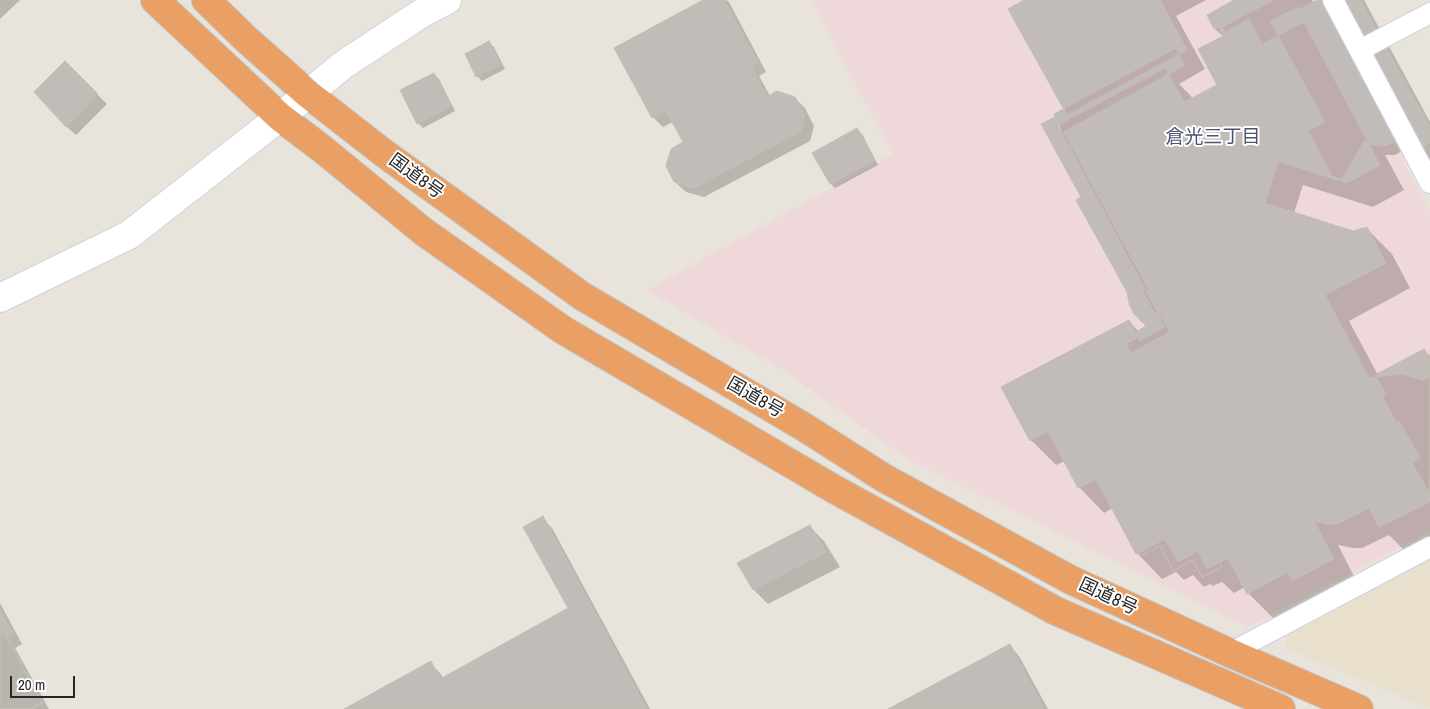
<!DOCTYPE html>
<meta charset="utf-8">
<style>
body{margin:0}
#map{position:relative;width:1430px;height:709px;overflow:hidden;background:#e8e3db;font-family:"Archivo Narrow",sans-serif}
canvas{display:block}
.scale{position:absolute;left:10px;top:676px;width:65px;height:22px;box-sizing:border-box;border:2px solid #272727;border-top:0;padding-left:6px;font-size:15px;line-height:18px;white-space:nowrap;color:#272727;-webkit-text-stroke:4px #fff;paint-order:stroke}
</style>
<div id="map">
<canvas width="1430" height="709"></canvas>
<div class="scale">20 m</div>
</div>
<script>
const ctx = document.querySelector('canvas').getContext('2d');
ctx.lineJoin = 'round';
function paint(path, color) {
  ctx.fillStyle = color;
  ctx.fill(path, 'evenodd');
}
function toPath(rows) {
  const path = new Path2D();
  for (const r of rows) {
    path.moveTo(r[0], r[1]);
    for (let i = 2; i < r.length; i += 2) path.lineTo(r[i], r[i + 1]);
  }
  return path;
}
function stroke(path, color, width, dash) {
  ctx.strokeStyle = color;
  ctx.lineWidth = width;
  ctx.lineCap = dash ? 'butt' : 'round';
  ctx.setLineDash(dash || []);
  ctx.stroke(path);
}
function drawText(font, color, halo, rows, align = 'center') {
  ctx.font = font + ' "Archivo Narrow","Noto Sans JP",sans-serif';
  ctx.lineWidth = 4;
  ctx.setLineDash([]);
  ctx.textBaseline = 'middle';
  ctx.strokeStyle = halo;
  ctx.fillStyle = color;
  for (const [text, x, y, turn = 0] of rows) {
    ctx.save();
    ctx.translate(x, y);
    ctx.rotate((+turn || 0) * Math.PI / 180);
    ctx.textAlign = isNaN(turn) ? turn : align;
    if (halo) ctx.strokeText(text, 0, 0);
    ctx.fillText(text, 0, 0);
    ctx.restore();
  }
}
const education = toPath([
 [1430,559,1430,708,1285,648,1287,633]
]);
const medical = toPath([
 [811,0,1317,0,1430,211,1430,532,1248,627,909,460,783,370,647,290,893,154]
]);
const shadow = toPath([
 [0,0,20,0,0,19],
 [705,0,726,0,729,2,766,72,759,76,770,96,795,98,805,108,814,126,810,141,704,197,686,192,675,182,685,143,673,122,663,127,653,117,616,48],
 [1027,0,1206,0,1176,16,1205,69,1179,84,1190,95,1193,99,1218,85,1224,37,1215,29,1208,15,1237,0,1312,0,1314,4,1320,0,1364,0,1430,122,1430,158,1415,166,1402,151,1395,155,1385,155,1404,190,1373,207,1303,185,1294,213,1352,232,1367,229,1392,254,1410,288,1349,321,1378,375,1424,350,1430,356,1430,539,1405,551,1389,535,1362,548,1353,548,1338,545,1358,584,1318,605,1312,598,1273,618,1248,593,1245,587,1234,593,1222,582,1213,586,1210,584,1204,587,1193,575,1184,580,1176,572,1162,579,1137,553,1113,508,1104,513,1079,487,1065,461,1056,465,1031,440,1129,321,1139,332,1148,327,1128,292,1083,198,1057,117,1065,110],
 [489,43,494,47,505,69,482,81,477,76,466,54],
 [65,63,107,104,76,135,66,126],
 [434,74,439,79,455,111,423,128,418,123],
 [857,130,862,134,878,165,835,188,831,184,814,153],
 [542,518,552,528,650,709,347,709,430,663,440,673,443,678,569,609],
 [809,526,824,541,840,567,768,604,754,590],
 [0,603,22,644,15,648,49,709,0,709],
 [1010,646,1019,656,1048,709,891,709]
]);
const building = toPath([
 [703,0,724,0,758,62,751,66,767,97,777,91,795,97,805,115,801,131,694,188,674,182,666,166,671,149,683,142,666,111,652,118,614,48,703,0],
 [1024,0,1160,0,1187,50,1067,115,1008,9,1024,0],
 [1234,0,1274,0,1222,27,1225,32,1249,19,1262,44,1304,22,1380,165,1347,183,1278,161,1265,203,1353,231,1367,227,1386,263,1325,295,1369,378,1402,374,1423,380,1430,377,1430,502,1379,527,1369,508,1337,524,1327,524,1314,521,1334,559,1292,581,1288,572,1247,594,1228,558,1207,569,1198,551,1178,562,1165,539,1136,554,1096,479,1078,488,1048,431,1030,441,1001,387,1129,320,1140,341,1165,327,1058,125,1165,68,1184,102,1217,85,1198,49,1223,36,1219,27,1214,29,1207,15,1234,0],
 [1317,0,1360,0,1430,128,1430,143,1404,157,1395,140,1388,145,1380,146,1370,144,1365,140,1342,179,1332,176,1308,131,1325,122,1270,21,1298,7,1300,10,1317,0],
 [489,41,501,65,476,77,465,54,489,41],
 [1176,48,1185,65,1064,132,1148,289,1143,292,1155,314,1159,312,1170,332,1131,353,1126,344,1139,337,1136,332,1146,326,1134,314,1129,303,1127,292,1076,200,1081,197,1041,124,1055,117,1054,114,1176,48],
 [65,61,98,94,66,127,34,92,65,61],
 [434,73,452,106,417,124,400,90,434,73],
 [857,128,875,160,830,184,812,153,857,128],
 [1424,349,1428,356,1430,355,1430,494,1412,463,1420,458,1399,421,1397,423,1382,396,1386,394,1375,375,1424,349],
 [1181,482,1184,489,1182,490,1222,567,1202,577,1193,560,1173,571,1160,546,1141,556,1119,515,1181,482],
 [1181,482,1184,489,1182,490,1222,567,1202,577,1193,560,1173,571,1160,546,1141,556,1119,515,1181,482],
 [543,516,647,709,344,709,431,661,440,679,568,608,523,527,543,516],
 [810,525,826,552,753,590,737,563,810,525],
 [0,610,13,634,7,638,42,702,29,709,0,709,0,610],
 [0,626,43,703,31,709,0,709,0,626],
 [1010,644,1044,709,888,709,1010,644]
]);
const street = toPath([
 [1333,0,1430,183],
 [1360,50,1430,13],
 [1230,653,1430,547]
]);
const secondary = toPath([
 [0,298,129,235,280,117,343,65,422,13,447,0]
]);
const highway = toPath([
 [155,0,280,117,321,148,424,232,563,330,834,489,1056,611,1281,709],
 [206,0,246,39,308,94,385,154,582,296,804,427,884,478,1071,580,1230,653,1359,709]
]);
const streetNames = [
 ["国道8号",416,177,36],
 ["国道8号",755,398,30],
 ["国道8号",1108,597,25]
];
const neighbourhoodNames = [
 ["倉光三丁目",1213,138]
];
paint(education, '#e8dfcc');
paint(medical, '#eed8d9');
paint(shadow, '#0003');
paint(building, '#c1bcb7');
stroke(building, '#c3beb5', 1);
stroke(street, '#d0d3df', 22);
stroke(secondary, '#d0d3df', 30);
stroke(highway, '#c3c3c3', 30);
stroke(street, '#fff', 20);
stroke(secondary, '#fff', 28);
stroke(highway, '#eaa064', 28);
drawText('18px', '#272727', '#fff', streetNames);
drawText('19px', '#4e5472', '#fff', neighbourhoodNames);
</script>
